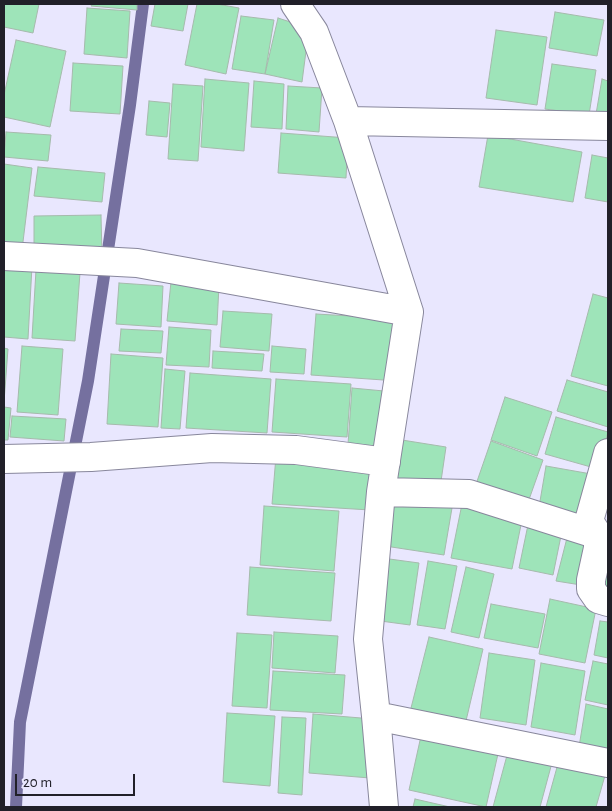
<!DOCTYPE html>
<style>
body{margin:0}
#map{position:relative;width:612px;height:811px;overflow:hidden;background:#e9e7fe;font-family:"Alegreya Sans",sans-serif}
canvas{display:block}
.frame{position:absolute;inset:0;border:5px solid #212029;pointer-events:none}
.scale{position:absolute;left:15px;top:774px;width:120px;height:22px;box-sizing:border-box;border:2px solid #212029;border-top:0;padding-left:6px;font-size:15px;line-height:18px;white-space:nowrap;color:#212029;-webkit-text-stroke:4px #e9e7fe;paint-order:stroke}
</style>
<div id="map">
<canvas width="612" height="811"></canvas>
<div class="frame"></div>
<div class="scale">20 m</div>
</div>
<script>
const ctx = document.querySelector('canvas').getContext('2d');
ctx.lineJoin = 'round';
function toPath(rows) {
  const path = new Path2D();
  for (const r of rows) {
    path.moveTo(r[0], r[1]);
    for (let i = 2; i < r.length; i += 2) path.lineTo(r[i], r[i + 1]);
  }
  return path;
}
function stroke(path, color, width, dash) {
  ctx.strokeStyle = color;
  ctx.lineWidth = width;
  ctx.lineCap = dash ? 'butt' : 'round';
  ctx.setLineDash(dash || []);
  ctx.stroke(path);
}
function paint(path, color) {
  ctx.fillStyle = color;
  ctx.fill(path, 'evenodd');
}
const stream = toPath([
 [16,807,20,722,88,381,130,105,143,4]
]);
const building = toPath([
 [4,4,39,4,33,33,4,27,4,4],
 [92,4,137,4,137,10,91,6,92,4],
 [155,4,188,4,183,31,151,26,155,4],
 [197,4,217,4,239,8,226,74,185,65,197,4],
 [87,8,130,11,127,58,84,54,87,8],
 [555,12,604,20,597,56,549,48,555,12],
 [241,16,274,20,265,74,232,69,241,16],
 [278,18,309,28,302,82,265,74,278,18],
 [496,30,547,37,537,105,486,98,496,30],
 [16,40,66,51,50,127,4,117,4,95,16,40],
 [73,63,123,66,120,114,70,111,73,63],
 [552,64,596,70,589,115,545,109,552,64],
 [205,79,249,83,244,151,201,147,205,79],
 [602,79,608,81,608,116,596,114,602,79],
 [254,81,284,84,282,129,251,127,254,81],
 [173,84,203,86,198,161,168,159,173,84],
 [288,86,322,88,319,132,286,129,288,86],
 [149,101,170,103,167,137,146,135,149,101],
 [6,132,51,135,48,161,4,157,6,132],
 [281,133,348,138,346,178,278,173,281,133],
 [488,135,582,152,573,202,479,187,488,135],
 [592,155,608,158,608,202,585,198,592,155],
 [4,164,32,168,22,250,4,247,4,164],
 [38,167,105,173,102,202,34,196,38,167],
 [101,215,102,255,34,256,34,216,101,215],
 [4,264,32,266,28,339,4,337,4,264],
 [36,270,80,273,75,341,32,338,36,270],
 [171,282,219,285,217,325,167,321,171,282],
 [119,283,163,286,161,327,116,324,119,283],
 [593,294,608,298,608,386,571,376,593,294],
 [223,311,272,314,269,351,220,347,223,311],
 [316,314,402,319,398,381,311,375,316,314],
 [169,327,211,330,209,367,166,365,169,327],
 [121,329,163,331,161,353,119,351,121,329],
 [22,346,63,349,58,415,17,412,22,346],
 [272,346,306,349,304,374,270,372,272,346],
 [4,348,8,349,4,402,4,348],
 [213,351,264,354,262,371,212,368,213,351],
 [111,354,163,358,158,427,107,424,111,354],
 [165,369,185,371,180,429,161,428,165,369],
 [190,373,271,379,267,433,186,428,190,373],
 [276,379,351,384,347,437,272,432,276,379],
 [567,380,608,392,608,427,557,411,567,380],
 [352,388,384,391,380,446,348,444,352,388],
 [505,397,552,412,537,456,491,440,505,397],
 [4,407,11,408,8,440,4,440,4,407],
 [12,416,66,419,64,441,10,437,12,416],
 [556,417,608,432,598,469,545,454,556,417],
 [402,440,446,447,440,488,395,481,402,440],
 [491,441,543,460,526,508,474,490,491,441],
 [276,456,373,463,370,510,272,504,276,456],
 [546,466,597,475,590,516,539,507,546,466],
 [393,498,452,508,444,555,385,546,393,498],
 [462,504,523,515,512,569,451,558,462,504],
 [264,506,339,511,334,571,260,565,264,506],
 [529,520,563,526,553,575,519,568,529,520],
 [568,534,592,538,581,585,556,581,568,534],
 [608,547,608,588,599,585,608,547],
 [382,558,419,563,410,625,373,620,382,558],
 [428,561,457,566,445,629,417,625,428,561],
 [250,567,335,573,331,621,247,615,250,567],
 [466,567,494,574,479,638,451,632,466,567],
 [550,599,596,609,585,663,539,654,550,599],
 [491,604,545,614,538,648,484,638,491,604],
 [600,621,608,622,608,658,594,655,600,621],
 [274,632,338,636,335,673,272,668,274,632],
 [237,633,272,635,267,708,232,706,237,633],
 [429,637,483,649,465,725,410,712,429,637],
 [489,653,535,660,526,725,480,718,489,653],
 [593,661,608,664,608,705,585,700,593,661],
 [541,663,585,671,575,735,531,727,541,663],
 [273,671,345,675,342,714,270,710,273,671],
 [586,704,608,709,608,759,578,753,586,704],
 [227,713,275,716,270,786,223,782,227,713],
 [313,714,373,719,370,778,309,773,313,714],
 [282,717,306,718,302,795,278,793,282,717],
 [423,727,500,745,486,807,409,790,423,727],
 [509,748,553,759,540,807,493,807,509,748],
 [559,760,606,772,596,807,546,807,559,760],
 [415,799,450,807,413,807,415,799]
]);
const street = toPath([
 [295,4,314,32,348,121,409,312,381,492,368,639,376,716,384,807],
 [348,121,608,126],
 [4,256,137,263,409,312],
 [608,453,589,521,598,535,598,548,591,580,591,589,598,599,608,602],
 [4,459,91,457,212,448,296,450,386,462],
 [381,492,469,494,598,535],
 [376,716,608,763]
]);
stroke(stream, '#75709f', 12);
paint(building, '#9ee4b9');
stroke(building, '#a5baac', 1);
stroke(street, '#88879c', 30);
stroke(street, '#fff', 28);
</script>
